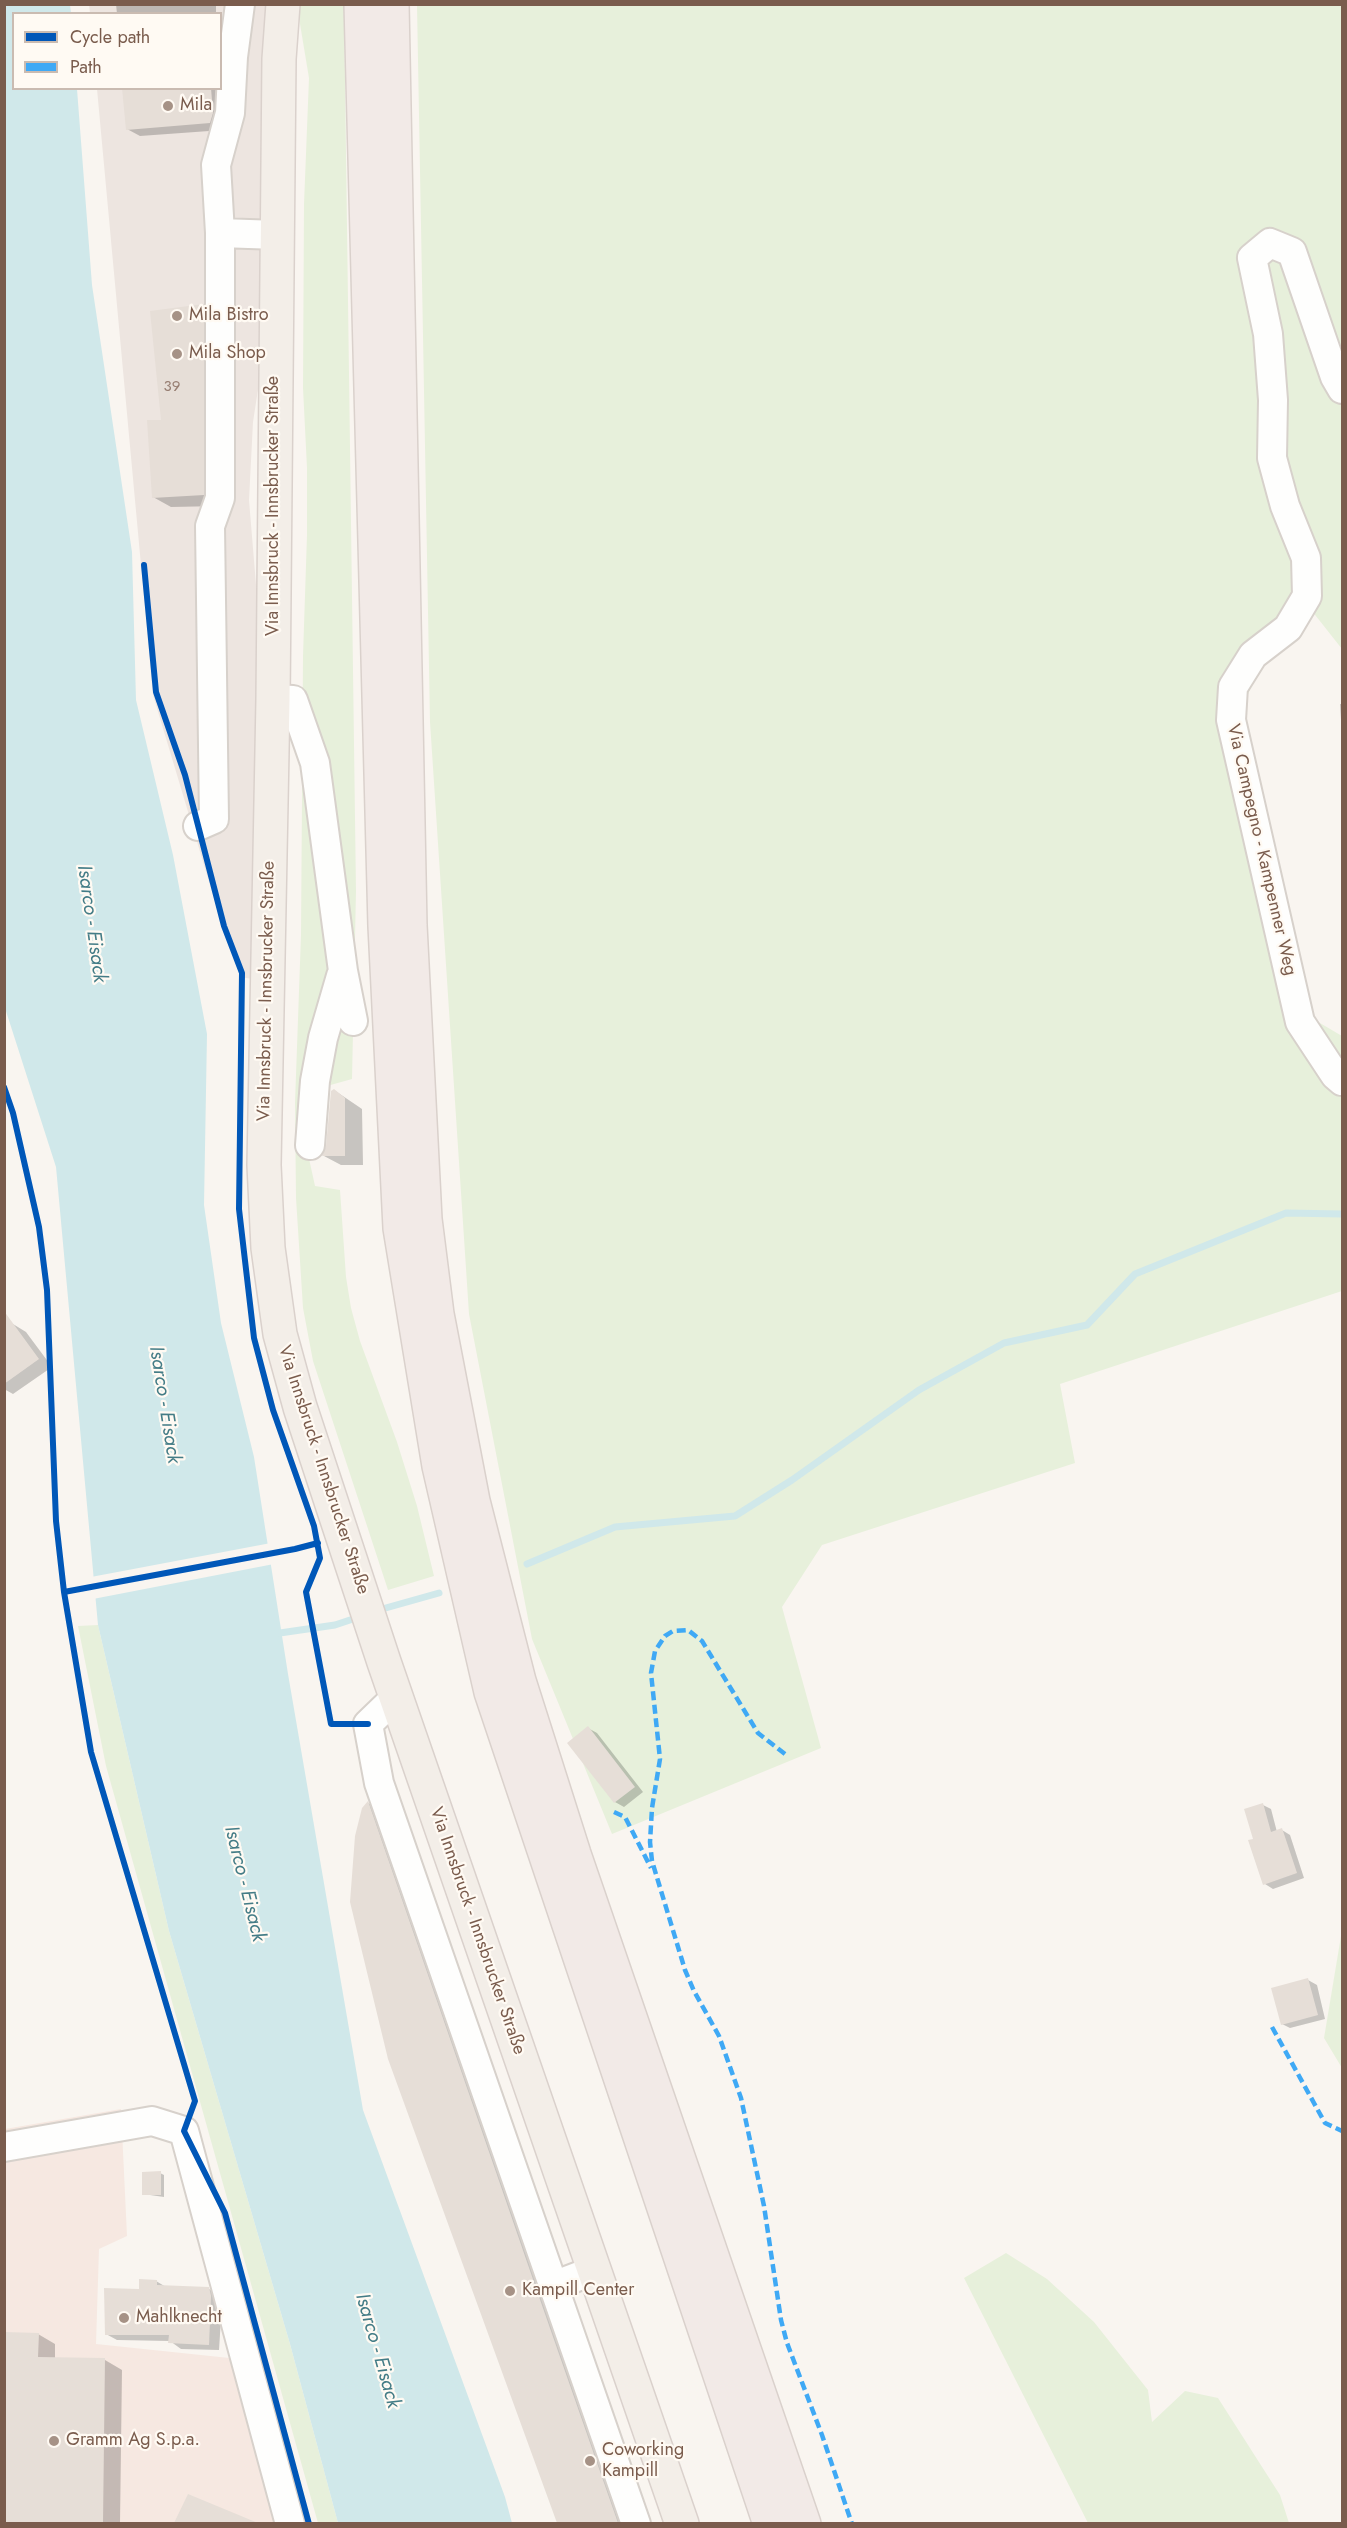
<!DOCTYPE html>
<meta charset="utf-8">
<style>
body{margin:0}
#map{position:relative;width:1347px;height:2528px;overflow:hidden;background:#f9f5f0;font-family:Jost,sans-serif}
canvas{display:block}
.frame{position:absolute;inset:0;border:6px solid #7a5c4d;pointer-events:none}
.legend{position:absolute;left:12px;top:12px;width:210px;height:78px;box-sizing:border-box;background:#fffaf3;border:2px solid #cabbb1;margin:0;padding:8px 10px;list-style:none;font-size:18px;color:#7a5c4d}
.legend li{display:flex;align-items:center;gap:12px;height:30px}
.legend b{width:30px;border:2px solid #cabbb1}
</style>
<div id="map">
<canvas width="1347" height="2528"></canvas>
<div class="frame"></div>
<ul class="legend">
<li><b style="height:8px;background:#0057b8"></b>Cycle path</li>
<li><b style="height:8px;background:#3fa9f5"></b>Path</li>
</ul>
</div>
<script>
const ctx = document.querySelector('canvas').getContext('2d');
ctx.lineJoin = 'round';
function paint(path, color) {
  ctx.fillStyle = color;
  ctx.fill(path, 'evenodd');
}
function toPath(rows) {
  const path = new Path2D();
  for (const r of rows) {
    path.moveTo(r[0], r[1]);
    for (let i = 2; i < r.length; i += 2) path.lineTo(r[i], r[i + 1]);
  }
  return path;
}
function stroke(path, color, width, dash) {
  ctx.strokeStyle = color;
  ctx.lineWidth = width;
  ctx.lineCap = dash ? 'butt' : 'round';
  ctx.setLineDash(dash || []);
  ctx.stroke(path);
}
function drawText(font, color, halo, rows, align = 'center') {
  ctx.font = font + ' Jost,sans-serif';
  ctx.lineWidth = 4.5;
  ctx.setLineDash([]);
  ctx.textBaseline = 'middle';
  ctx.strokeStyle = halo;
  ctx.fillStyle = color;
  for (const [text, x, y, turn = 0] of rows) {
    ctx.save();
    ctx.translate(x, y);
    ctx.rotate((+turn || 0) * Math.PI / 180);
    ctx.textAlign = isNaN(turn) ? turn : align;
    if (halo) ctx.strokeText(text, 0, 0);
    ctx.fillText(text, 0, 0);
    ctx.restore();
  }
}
const commercial = toPath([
 [121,2109,127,2236,99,2249,96,2344,239,2359,282,2523,5,2524,5,2129]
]);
const industrial = toPath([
 [89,5,272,5,266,117,259,383,253,422,249,500,258,609,252,979,241,977,225,935,153,695,97,89,220,88,220,14,90,13]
]);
const green = toPath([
 [300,5,344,5,356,891,352,1079,309,1091,308,1154,315,1186,340,1190,346,1277,351,1308,360,1341,397,1442,417,1506,434,1576,388,1590,313,1361,303,1308,296,1198,295,1103,301,935,303,656,307,535,307,468,303,388,304,204,309,78,299,18],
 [417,5,1342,5,1342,649,1312,611,1279,652,1257,671,1242,710,1308,1016,1342,1036,1342,1291,1060,1384,1075,1463,822,1545,782,1607,821,1748,612,1834,532,1639,469,1314,430,722],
 [98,1625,169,1931,290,2344,338,2523,318,2523,106,1766,78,1626],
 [1342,1930,1342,2068,1324,2038],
 [1006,2253,1047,2279,1094,2322,1148,2390,1152,2422,1185,2391,1218,2398,1280,2495,1289,2523,1088,2523,964,2278]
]);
const water = toPath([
 [4,5,70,5,71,13,14,14,14,88,77,89,92,285,132,552,136,700,173,855,207,1034,204,1205,221,1323,254,1457,288,1674,363,2110,505,2497,512,2523,338,2523,290,2344,169,1931,98,1625,56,1167,5,1008]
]);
const pier = toPath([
 [271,1543,274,1564,93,1599,91,1577]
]);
const shadow = toPath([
 [116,4,216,4,216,14,117,14],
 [124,88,220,88,223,130,140,136,127,129],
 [203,306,221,316,220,506,171,507,153,497],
 [1340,704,1342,704,1342,735],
 [334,1090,362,1109,363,1165,341,1165,324,1156,328,1147],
 [13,1324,26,1332,52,1367,13,1394,4,1389,4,1330],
 [588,1728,597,1733,643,1792,624,1807,615,1802,569,1743],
 [368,1803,385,1812,632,2524,559,2524,389,2059],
 [1263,1805,1271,1809,1277,1832,1282,1830,1290,1835,1304,1878,1273,1889,1265,1884,1255,1840],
 [1308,1980,1317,1985,1325,2019,1290,2028,1282,2024],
 [160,2173,164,2175,164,2197,143,2194],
 [156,2281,166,2287,209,2289,220,2295,222,2303,219,2350,181,2349,170,2341,117,2340,106,2334,140,2290],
 [4,2333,38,2334,55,2344,55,2359,105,2360,122,2370,120,2524,4,2524],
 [188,2496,256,2524,175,2524]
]);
const stream = toPath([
 [527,1564,615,1527,735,1516,792,1480,919,1390,1004,1343,1087,1325,1135,1274,1286,1213,1342,1214],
 [375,1611,439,1593],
 [273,1634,335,1625,359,1617]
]);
const building = toPath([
 [122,88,211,88,213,113,210,123,126,130],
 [204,304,204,495,152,498,147,420,161,420,150,311],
 [334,1089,345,1098,345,1156,322,1156,326,1146,331,1091],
 [4,1311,39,1359,4,1384],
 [588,1726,635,1787,614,1803,567,1743],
 [368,1801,537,2291,618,2523,557,2523,388,2059,350,1902,355,1836,362,1808],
 [1263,1803,1271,1832,1282,1828,1297,1873,1263,1885,1248,1840,1253,1839,1244,1809],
 [1308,1978,1318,2015,1281,2025,1271,1988],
 [161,2171,161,2195,142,2195,142,2172],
 [139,2279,157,2280,157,2285,209,2287,211,2296,209,2345,168,2343,169,2335,105,2335,104,2288,139,2289],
 [4,2332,39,2333,38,2357,105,2358,103,2523,4,2523],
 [188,2494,258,2523,174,2523]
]);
const minor = toPath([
 [220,233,216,165,230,113,233,57,240,4],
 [1342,389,1335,377,1292,252,1270,243,1252,258,1268,334,1273,400,1272,458,1285,506,1306,558,1307,596,1288,628,1253,655,1233,687,1231,720,1300,1022,1335,1075,1342,1081],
 [273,699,293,700,315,763,343,971,353,1021],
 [198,826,214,819,210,526,220,498,220,233,278,235],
 [310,1145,315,1081,323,1038,341,976],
 [396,1697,368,1724,379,1783,636,2524],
 [4,2147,152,2121,184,2131,290,2524],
 [553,2286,595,2270]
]);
const major = toPath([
 [283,4,279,59,273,699,264,1165,268,1248,280,1334,300,1407,384,1662,682,2524]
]);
const highway = toPath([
 [361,4,385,926,400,1228,439,1466,491,1692,770,2524],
 [392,4,410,925,425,1219,437,1314,473,1501,519,1681,574,1854,804,2524]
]);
const quiet = toPath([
 [785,1754,758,1733,702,1641,688,1630,673,1631,665,1636,655,1651,651,1673,660,1759,652,1808,650,1842,652,1861,685,1970,694,1991,719,2036,741,2098,764,2206,781,2320,787,2343,822,2435,852,2524],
 [614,1812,625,1817,651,1868],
 [1272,2027,1325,2123,1342,2131]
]);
const cycleway = toPath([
 [144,565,156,692,185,775,224,926,242,973,239,1209,254,1338,273,1410,314,1526,320,1558,306,1592,331,1724,368,1724],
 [4,1087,13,1113,39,1227,47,1290,56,1521,64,1592,91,1752,195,2101,184,2131,225,2213,309,2524],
 [64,1592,295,1549,318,1543]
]);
const markers = [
 [168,106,6,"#a69286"],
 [177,316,6,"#a69286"],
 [177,354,6,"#a69286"],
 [510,2291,6,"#a69286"],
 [124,2318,6,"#a69286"],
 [54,2441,6,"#a69286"],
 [590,2461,6,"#a69286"]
];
const numberNames = [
 ["39",172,387]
];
const poiNames = [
 ["Mila",180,106],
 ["Mila Bistro",189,316],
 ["Mila Shop",189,354],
 ["Kampill Center",522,2291],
 ["Mahlknecht",136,2318],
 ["Gramm Ag S.p.a.",66,2441],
 ["Coworking",602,2451],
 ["Kampill",602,2472]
];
const streetNames = [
 ["Via Innsbruck - Innsbrucker Straße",274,506,-90],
 ["Via Campegno - Kampenner Weg",1261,850,77],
 ["Via Innsbruck - Innsbrucker Straße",267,991,-89],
 ["Via Innsbruck - Innsbrucker Straße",323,1470,72],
 ["Via Innsbruck - Innsbrucker Straße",477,1931,71]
];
const waterNames = [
 ["Isarco - Eisack",91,924,82],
 ["Isarco - Eisack",164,1405,81],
 ["Isarco - Eisack",244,1884,76],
 ["Isarco - Eisack",377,2351,74]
];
paint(commercial, '#f6e8e1');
paint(industrial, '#ede5e0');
paint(green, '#e7f0db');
paint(water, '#d0e8ea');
paint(pier, '#f9f5f0');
paint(shadow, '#0003');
stroke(stream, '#d0e8ea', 7);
paint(building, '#e6ded7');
stroke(minor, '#d7d1cb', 32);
stroke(major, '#dad1cc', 36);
stroke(highway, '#dad1cc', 36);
stroke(minor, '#fefefd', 28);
stroke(major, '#f3eee8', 33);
stroke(highway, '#f2eae7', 33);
stroke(quiet, '#3fa9f5', 4.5, [9, 4.5]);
stroke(cycleway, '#0057b8', 6);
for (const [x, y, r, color] of markers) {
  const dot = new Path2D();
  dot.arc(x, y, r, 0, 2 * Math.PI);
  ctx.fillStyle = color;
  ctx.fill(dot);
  stroke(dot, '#fffaf3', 2);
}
drawText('15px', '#977e72', null, numberNames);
drawText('18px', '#7a5c4d', '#fffaf3', poiNames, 'left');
drawText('18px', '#7a5c4d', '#fffaf3', streetNames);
drawText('italic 20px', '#437c86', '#fffaf3', waterNames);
</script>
